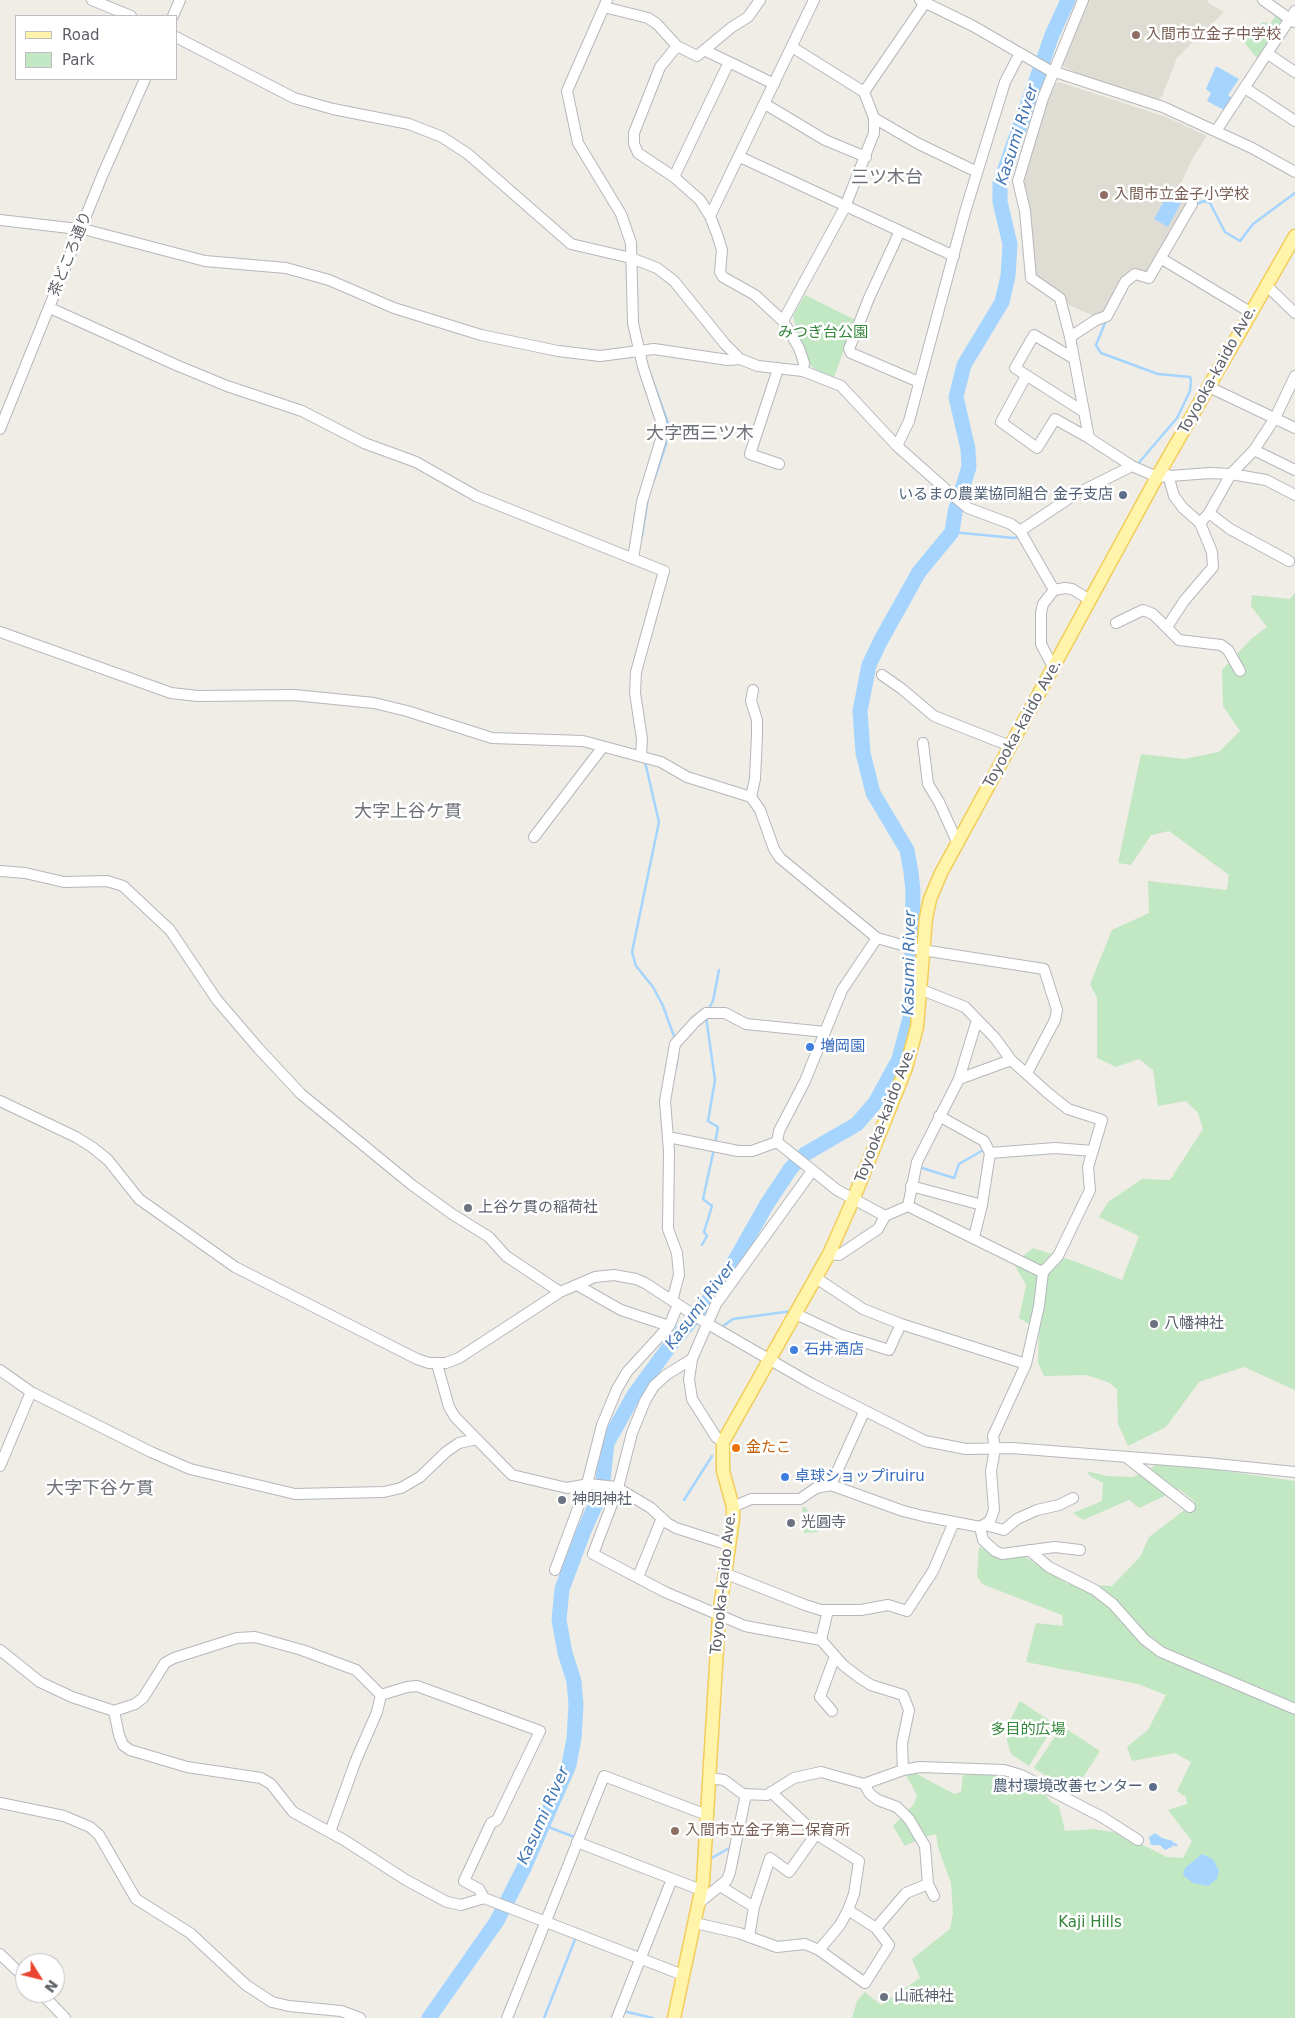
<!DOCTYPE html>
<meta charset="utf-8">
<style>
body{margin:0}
#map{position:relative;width:1295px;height:2018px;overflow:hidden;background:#efede5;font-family:"DejaVu Sans",sans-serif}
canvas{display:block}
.legend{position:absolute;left:15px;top:15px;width:162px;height:65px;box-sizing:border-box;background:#fff;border:1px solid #bebfc2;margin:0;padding:6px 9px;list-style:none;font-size:15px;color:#5d6066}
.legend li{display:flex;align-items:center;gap:10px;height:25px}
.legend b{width:25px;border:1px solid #bebfc2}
.north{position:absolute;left:15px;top:1953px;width:50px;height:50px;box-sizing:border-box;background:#fff;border:1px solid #bebfc2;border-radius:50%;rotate:126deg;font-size:14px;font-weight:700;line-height:20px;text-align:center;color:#5d6066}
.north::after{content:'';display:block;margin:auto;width:18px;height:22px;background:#eb4430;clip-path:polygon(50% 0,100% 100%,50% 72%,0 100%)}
</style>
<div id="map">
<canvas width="1295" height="2018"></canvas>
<ul class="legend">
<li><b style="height:6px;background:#fff4aa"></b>Road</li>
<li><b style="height:14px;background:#c1e7c3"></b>Park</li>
</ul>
<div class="north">N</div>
</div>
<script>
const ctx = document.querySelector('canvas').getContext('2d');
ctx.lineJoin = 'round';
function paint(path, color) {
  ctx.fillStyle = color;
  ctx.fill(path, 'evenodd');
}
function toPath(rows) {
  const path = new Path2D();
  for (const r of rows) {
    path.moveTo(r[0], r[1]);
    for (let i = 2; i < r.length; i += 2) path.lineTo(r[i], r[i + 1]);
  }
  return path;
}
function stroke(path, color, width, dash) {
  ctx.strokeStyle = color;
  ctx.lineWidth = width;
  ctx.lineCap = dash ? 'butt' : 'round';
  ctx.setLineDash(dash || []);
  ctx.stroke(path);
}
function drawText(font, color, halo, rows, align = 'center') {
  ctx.font = font + ' "DejaVu Sans","Noto Sans JP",sans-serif';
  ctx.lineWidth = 5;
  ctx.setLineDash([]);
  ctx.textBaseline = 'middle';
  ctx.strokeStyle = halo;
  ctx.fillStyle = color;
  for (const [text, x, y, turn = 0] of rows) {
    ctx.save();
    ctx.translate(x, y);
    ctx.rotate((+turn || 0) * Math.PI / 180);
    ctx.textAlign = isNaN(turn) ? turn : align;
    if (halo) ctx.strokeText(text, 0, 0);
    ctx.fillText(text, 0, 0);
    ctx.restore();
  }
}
const education = toPath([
 [1086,0,1208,0,1207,2,1224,12,1177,58,1162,96,1157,100,1077,73,1061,65],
 [1059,82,1166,117,1207,136,1192,159,1179,188,1187,202,1148,274,1135,269,1104,315,1094,316,1067,304,1064,299,1039,280,1033,269,1021,181,1051,86]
]);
const green = toPath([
 [1276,16,1283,21,1257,58,1242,40,1263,22,1270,24],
 [805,295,855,320,834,377,821,375,805,360,793,316],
 [1295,593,1295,1390,1244,1367,1199,1382,1166,1427,1128,1446,1118,1424,1117,1389,1108,1382,1086,1375,1044,1376,1038,1363,1039,1330,1019,1318,1026,1285,1014,1264,1033,1248,1074,1261,1122,1280,1139,1236,1099,1217,1108,1202,1142,1179,1170,1180,1203,1129,1198,1113,1186,1101,1158,1106,1153,1070,1139,1059,1116,1067,1097,1058,1097,998,1090,984,1112,930,1149,913,1148,881,1227,890,1229,875,1169,831,1151,835,1131,865,1118,863,1141,754,1184,759,1219,752,1240,731,1223,706,1222,670,1251,639,1267,627,1251,606,1252,595,1290,599],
 [1156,1465,1204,1468,1295,1481,1295,2018,852,2018,857,2001,865,1992,881,2005,920,1978,912,1959,950,1929,953,1913,951,1883,938,1847,936,1834,924,1837,905,1846,893,1826,914,1804,917,1795,906,1775,915,1773,954,1794,961,1792,963,1775,1009,1774,1044,1793,1051,1802,1059,1806,1065,1831,1093,1829,1119,1833,1167,1857,1183,1858,1192,1841,1168,1810,1187,1804,1186,1797,1177,1791,1191,1762,1175,1753,1132,1761,1127,1747,1148,1730,1166,1695,1138,1684,1026,1662,1036,1623,1063,1626,1062,1615,982,1584,977,1576,979,1547,1002,1558,1022,1555,1068,1584,1112,1586,1140,1557,1149,1537,1195,1502,1179,1489,1139,1508,1129,1500,1083,1520,1073,1513,1102,1501,1103,1483,1090,1476,1086,1471,1107,1476,1133,1477],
 [802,1507,805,1507,819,1524,818,1532,804,1533],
 [1020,1701,1055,1724,1029,1766,1011,1754,1007,1740,1008,1724],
 [1062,1726,1100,1751,1073,1793,1034,1768]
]);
const water = toPath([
 [1216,66,1239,79,1228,95,1232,98,1224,110,1207,101,1211,93,1206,89],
 [1169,191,1183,199,1168,227,1154,219],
 [1155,1833,1162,1838,1173,1841,1172,1847,1165,1850,1160,1845,1151,1845,1149,1837],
 [1202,1854,1213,1859,1219,1871,1217,1879,1208,1886,1193,1883,1183,1875,1185,1868]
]);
const stream = toPath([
 [1196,204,1204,201,1210,203,1225,232,1240,241,1253,224,1295,193],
 [1105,323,1096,345,1101,353,1158,374,1190,377,1191,380,1190,391,1177,418,1136,466],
 [650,373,668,423,666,444,654,480],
 [952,532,1014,538,1021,536],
 [642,536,648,497],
 [645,762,659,822,632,952,636,966,653,987,663,1006,675,1039],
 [708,1010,713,1001,719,970],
 [706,1017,715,1080,708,1121,718,1127,715,1144],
 [676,1068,678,1054],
 [919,1167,954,1178,959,1164,985,1149],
 [702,1245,707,1236,704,1232,712,1206,703,1199,714,1149],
 [723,1326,733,1319,792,1311],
 [684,1500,712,1456],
 [543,1825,577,1838],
 [1173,1844,1176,1845],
 [710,1859,731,1847],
 [623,2011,653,2018],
 [544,2018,576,1937]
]);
const river = toPath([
 [429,2018,497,1921,524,1868,569,1765,574,1738,576,1705,574,1681,565,1653,559,1620,562,1589,583,1533,602,1490,607,1443,634,1395,672,1343,711,1297,729,1271,767,1204,791,1168,805,1154,857,1124,875,1103,899,1059,911,1014,913,891,911,872,907,850,873,793,863,753,860,711,869,665,881,640,919,572,952,532,955,512,969,467,968,449,956,397,964,365,1002,302,1008,276,1010,244,1000,202,1000,183,1052,35,1068,0]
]);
const minor = toPath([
 [92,0,131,16],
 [607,0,567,91,578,143,621,214,631,243,633,323,643,367,661,421,662,436,642,502,633,559],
 [920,0,973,26,1049,70,1163,107,1252,148,1295,172],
 [1083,0,1043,98,1018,181,1025,211,1031,278,1060,298,1070,337,1089,438,1132,466,1157,477,1210,473,1231,474,1266,480,1295,495],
 [1263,0,1294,22],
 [604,7,648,18,657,24,677,46,697,56,732,27,748,17,760,0],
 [173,16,180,0],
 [176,37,294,98,333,109,409,124,442,137,468,154,571,244,631,258,657,268,674,281,725,344,740,359,758,366,803,371,841,386,897,446,950,493,968,508,1011,524,1020,531,1054,590],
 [677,46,660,67,634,133,634,144,638,153,674,177,700,200,710,216,717,234,722,250,720,272,723,277,755,295,783,321,799,348,804,363,803,371],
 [792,47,864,92],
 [704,50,729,62],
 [1268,54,1295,72],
 [1245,88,1295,121],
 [765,104,825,140,866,157],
 [874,118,917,143,977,172],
 [1216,131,1295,11],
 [740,157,954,256],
 [674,177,729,62,774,84],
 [710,216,814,0],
 [0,220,87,230,205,261,286,268,329,280,394,308,481,335,558,351,600,356,654,349,728,360,740,359],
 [900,231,869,298,849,349,851,353,919,382],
 [1162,259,1250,312],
 [1266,285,1295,313],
 [50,308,176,365,227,386,302,411,364,443,416,462,476,496,664,571,636,672,635,693,642,739,641,756],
 [783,321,845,207,874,133,874,118,864,92,925,3],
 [1070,337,1096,320,1107,316,1125,282,1135,274,1149,278,1192,204],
 [1073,358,1034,335,1015,368,1084,412],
 [778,369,750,454,779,464],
 [1026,376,1001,422,1037,448,1055,419,1089,438],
 [1209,387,1295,428],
 [0,429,102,176,145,79],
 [897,446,909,421,965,212,1005,82,1020,53],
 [1254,450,1295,470],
 [1209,513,1230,529,1289,561],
 [1200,523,1209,513,1231,474,1254,450,1275,418,1295,376],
 [1020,531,1074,495,1132,466],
 [1116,623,1143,610,1153,614,1179,640,1221,645,1228,650,1240,671],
 [1167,627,1184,601,1213,567,1212,552,1200,523,1183,508,1174,496,1168,475],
 [0,632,171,693,198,696,294,695,374,703,407,711,492,738,583,741,661,762,687,777,751,797,760,810,774,849,780,858,877,938,916,949,1044,969,1057,1010,1055,1020,1027,1073],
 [1054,669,1041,644,1041,613,1043,604,1054,590,1065,588,1072,589,1090,600],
 [882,675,902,689,934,716,1010,746],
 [923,743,928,784,939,802,958,844],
 [751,797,755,779,757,735,757,720,751,701,753,690],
 [534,837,602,748],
 [0,871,25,873,64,882,107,881,123,886,170,930,217,1000,259,1049,301,1094,412,1185,452,1214,489,1237,506,1256,560,1292],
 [959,1079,977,1020],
 [0,1101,76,1137,92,1147,108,1160,139,1199,235,1267,417,1359,429,1363,446,1363,459,1358,560,1292,595,1277,614,1275,636,1279,645,1283,708,1324,812,1384,925,1441,966,1449,1012,1448,1206,1463,1295,1472],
 [939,1116,984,1141,990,1153,982,1205,974,1237],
 [668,1137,738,1151,752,1151,777,1142],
 [777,1142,779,1131,805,1081,842,990,877,938],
 [777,1142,837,1190,885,1216],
 [990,1153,1055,1148,1093,1151],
 [911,1186,982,1205],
 [908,1206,917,1162,959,1079,1011,1060],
 [908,1206,1040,1271,1045,1270],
 [829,1254,839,1255,878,1229,885,1216,908,1206],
 [816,1278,863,1309,901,1324,1026,1364],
 [577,1285,621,1310,669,1326],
 [672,1301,679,1275,677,1253,668,1229,669,1151,665,1101,675,1044,695,1022,706,1013,725,1013,746,1024,825,1032],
 [796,1314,841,1335,889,1350,901,1324],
 [692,1359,666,1375,654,1386,645,1401,632,1433,618,1488,593,1554,665,1592,745,1626,821,1640,843,1665,860,1678,871,1685,903,1695,909,1710,902,1744,903,1770],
 [437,1364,449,1407,455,1417,512,1475,567,1488,589,1484,616,1487,651,1508,667,1523,676,1528,729,1545],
 [0,1370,31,1392,151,1452,190,1469,295,1494,384,1492,401,1488,420,1477,446,1452,459,1443,477,1439],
 [723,1442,716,1437,692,1399,689,1379,692,1359,716,1304,812,1171],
 [1126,1457,1190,1507],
 [0,1466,31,1392],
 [831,1485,864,1412],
 [733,1507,751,1499,800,1499,816,1488,831,1485,903,1511,923,1516,980,1527,990,1521,994,1510,991,1471,995,1449,993,1436,1026,1364,1039,1306,1043,1272,1058,1256,1090,1190,1088,1167,1102,1120,1068,1109,1049,1094,1011,1060,995,1038,965,1007,922,990],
 [985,1525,1004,1530,1017,1519,1037,1510,1059,1505,1073,1498],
 [980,1527,983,1540,995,1551,1002,1554,1055,1547,1080,1550],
 [1029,1550,1049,1567,1095,1590,1113,1604,1144,1639,1161,1652,1295,1709],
 [555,1570,587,1484,602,1425,617,1389,627,1372,669,1326,678,1305],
 [724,1573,805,1605,821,1610,861,1610,888,1605,907,1611,933,1571,954,1522],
 [638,1577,662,1518],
 [821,1640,828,1610],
 [0,1650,40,1682,72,1697,114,1711,119,1735,123,1745,130,1750,187,1767,261,1778,271,1784,293,1812,344,1840,406,1880,447,1902,461,1905,484,1898,683,1975],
 [114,1711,135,1704,143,1698,165,1663,174,1658,237,1638,255,1637,302,1650,356,1670,381,1695,407,1687,417,1686,540,1731,497,1820,491,1823,464,1881,479,1889,484,1898],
 [832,1711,820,1697,835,1656],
 [709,1778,724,1780,743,1794,767,1795,794,1778,821,1772,864,1784,903,1770,920,1767,1004,1770,1021,1775,1102,1817,1138,1840],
 [864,1784,870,1794,878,1800,897,1807,909,1819,925,1846,928,1884,934,1896],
 [771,1792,816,1834,859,1861,854,1894,848,1910,840,1925,819,1950],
 [0,1803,64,1816,90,1827,99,1835,136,1899,190,1933,246,1985,272,2002,289,2006,341,2011,360,2018],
 [330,1832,356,1760,377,1712,381,1695],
 [577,1842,701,1890],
 [720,1886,754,1907],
 [700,1902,727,1880,730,1872,746,1794],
 [695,1923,739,1933,777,1947,805,1944,819,1950,865,1983,889,1945,876,1928,848,1910],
 [876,1928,906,1893,928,1884],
 [749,1937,754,1907,770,1858,789,1872,816,1834],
 [0,1954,25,1978],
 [41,1993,65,2018],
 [507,2018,604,1776,707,1815],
 [617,2018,672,1879]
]);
const major = toPath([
 [674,2018,703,1882,719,1615,733,1519,733,1507,723,1471,723,1442,829,1254,853,1200,906,1068,917,1027,926,918,930,899,941,873,1157,477,1295,236]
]);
const markers = [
 [1136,35,5,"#8d6e63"],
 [1104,195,5,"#8d6e63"],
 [1123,495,5,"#5c6f8a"],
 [810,1047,5,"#3f7fe0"],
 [468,1208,5,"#6b7280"],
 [1154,1324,5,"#6b7280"],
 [794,1350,5,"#3f7fe0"],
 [736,1448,5,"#e8710a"],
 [785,1477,5,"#3f7fe0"],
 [562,1500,5,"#6b7280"],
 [791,1523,5,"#6b7280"],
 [1153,1787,5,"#5c6f8a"],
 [675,1831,5,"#8d6e63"],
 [884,1997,5,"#6b7280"]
];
const educationNames = [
 ["入間市立金子中学校",1146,35],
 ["入間市立金子小学校",1114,195],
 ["入間市立金子第二保育所",685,1831]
];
const streetNames = [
 ["茶どころ通り",71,254,-68],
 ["Toyooka-kaido Ave.",1218,370,-61],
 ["Toyooka-kaido Ave.",1023,724,-61],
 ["Toyooka-kaido Ave.",886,1115,-69],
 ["Toyooka-kaido Ave.",724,1583,-84]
];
const parkNames = [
 ["みつぎ台公園",823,333],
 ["多目的広場",1028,1730],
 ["Kaji Hills",1090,1923]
];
const serviceNames = [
 ["いるまの農業協同組合 金子支店",1113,495],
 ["農村環境改善センター",1143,1787]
];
const shopNames = [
 ["増岡園",820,1047],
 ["石井酒店",804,1350],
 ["卓球ショップiruiru",795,1477]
];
const worshipNames = [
 ["上谷ケ貫の稲荷社",478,1208],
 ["八幡神社",1164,1324],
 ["神明神社",572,1500],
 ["光圓寺",801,1523],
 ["山祇神社",894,1997]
];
const foodNames = [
 ["金たこ",746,1448]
];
const waterNames = [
 ["Kasumi River",1018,135,-72],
 ["Kasumi River",910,963,-89],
 ["Kasumi River",701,1306,-53],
 ["Kasumi River",544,1816,-66]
];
const quarterNames = [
 ["三ツ木台",887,178],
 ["大字西三ツ木",700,434],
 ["大字上谷ケ貫",408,812],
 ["大字下谷ケ貫",100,1489]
];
paint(education, '#dfdcd3');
paint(green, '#c1e7c3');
paint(water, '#a5d5ff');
stroke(stream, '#a5d5ff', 2.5);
stroke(river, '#a5d5ff', 15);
stroke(minor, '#b5b7bc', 12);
stroke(major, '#f3cd5b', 15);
stroke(minor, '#fff', 10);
stroke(major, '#fff4aa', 12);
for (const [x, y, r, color] of markers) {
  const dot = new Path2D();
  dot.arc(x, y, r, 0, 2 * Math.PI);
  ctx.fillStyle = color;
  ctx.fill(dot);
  stroke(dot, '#fff', 2);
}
drawText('15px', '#785e54', '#fff', educationNames, 'left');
drawText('15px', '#5d6066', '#fff', streetNames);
drawText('15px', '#34853b', '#fff', parkNames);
drawText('15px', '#4e5e75', '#fff', serviceNames, 'right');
drawText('15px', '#366cbe', '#fff', shopNames, 'left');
drawText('15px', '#5b616d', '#fff', worshipNames, 'left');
drawText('15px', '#c56008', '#fff', foodNames, 'left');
drawText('italic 16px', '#4175b3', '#fff', waterNames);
drawText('18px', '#6e7278', '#fff', quarterNames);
</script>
